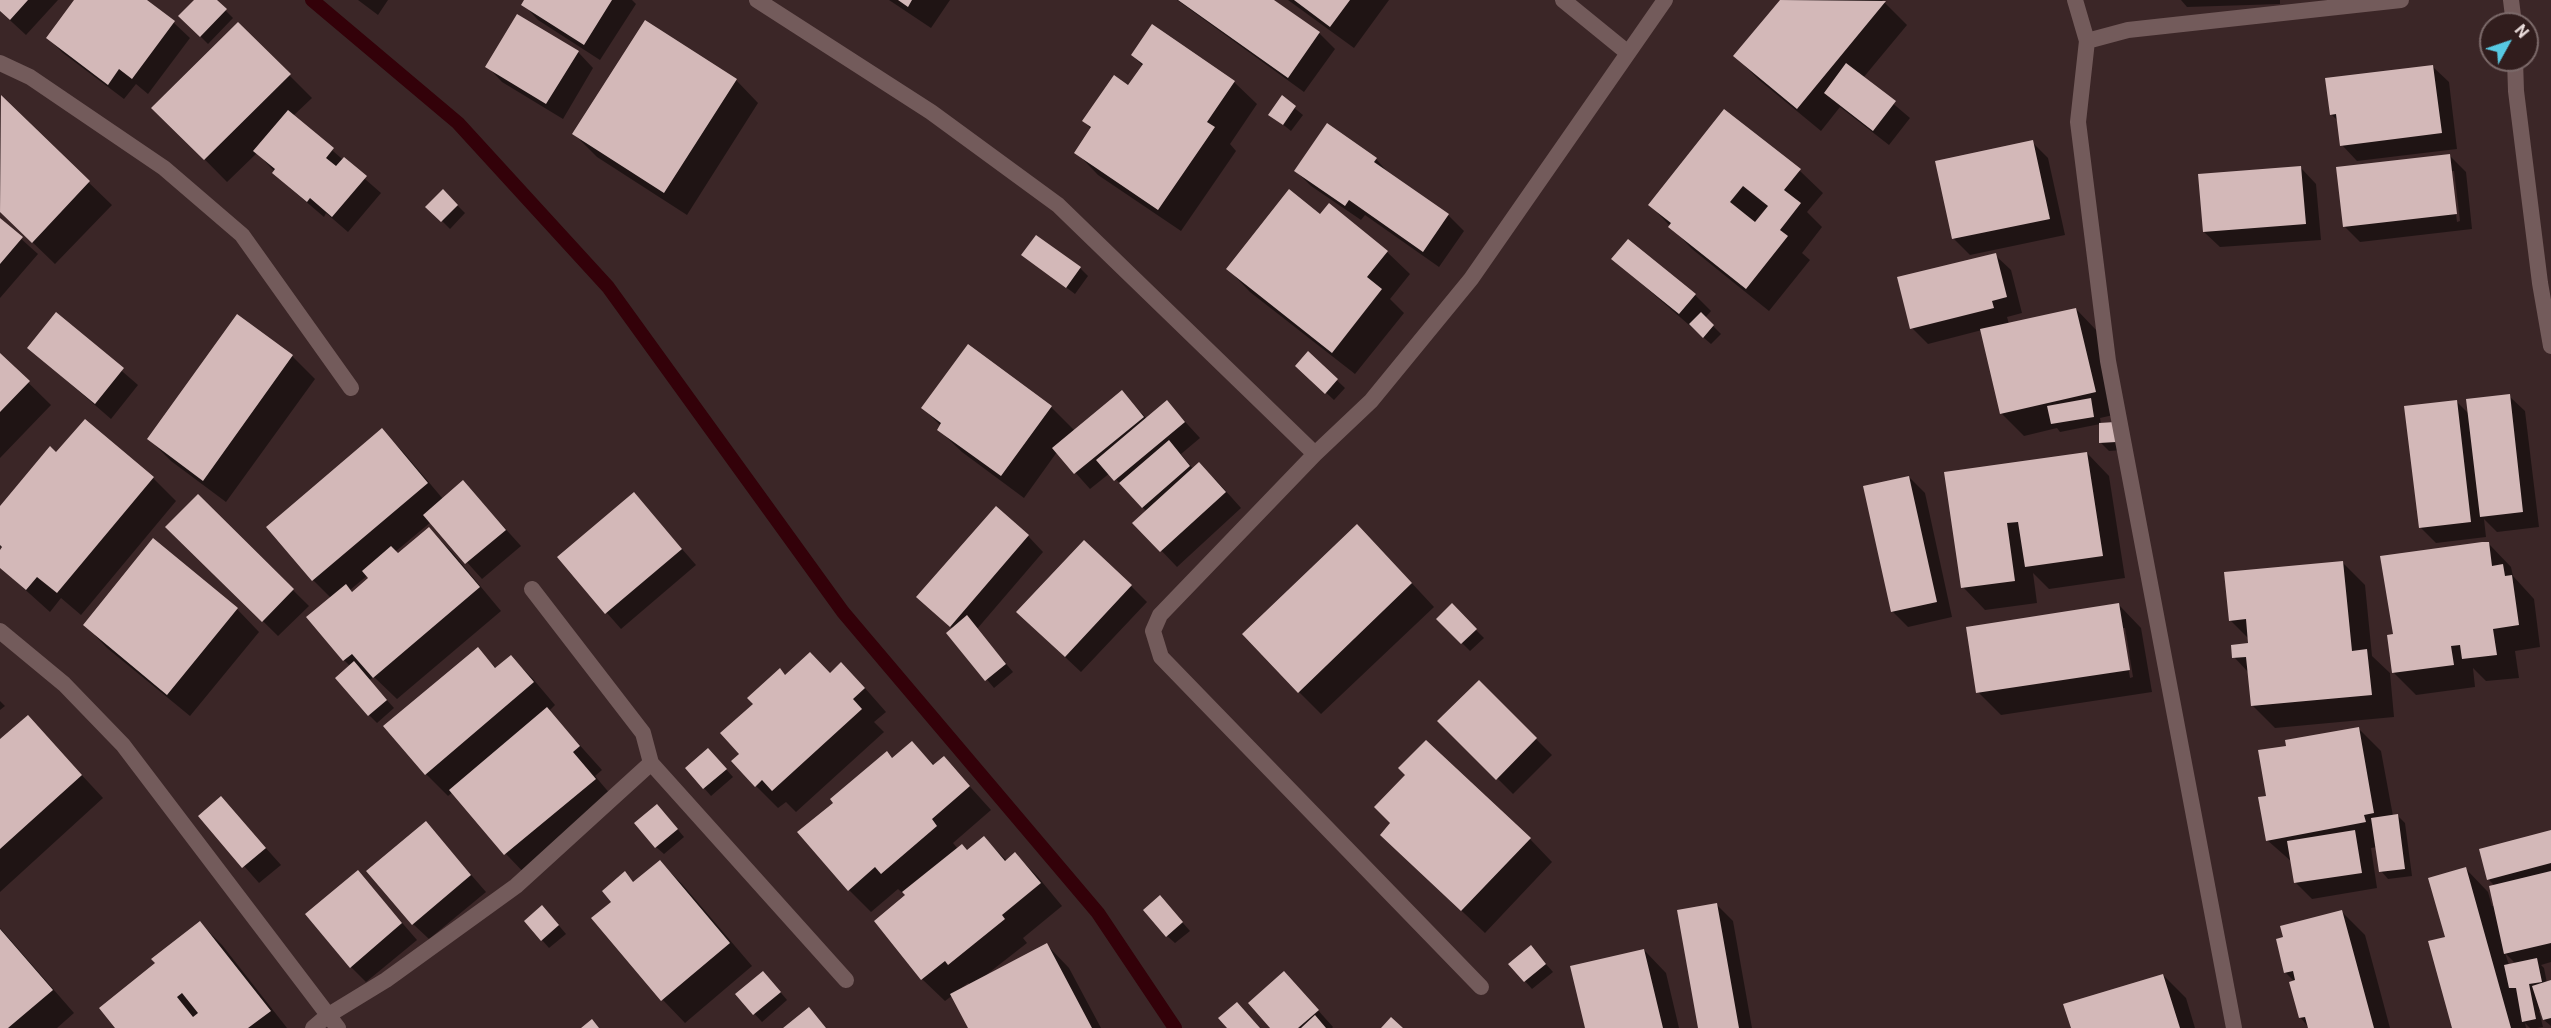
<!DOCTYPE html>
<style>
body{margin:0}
#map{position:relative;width:2551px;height:1028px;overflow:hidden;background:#3b2627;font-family:Roboto,sans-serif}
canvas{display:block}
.north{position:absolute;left:2479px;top:12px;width:60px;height:60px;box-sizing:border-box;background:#311d1d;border:2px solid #7c6a6a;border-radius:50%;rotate:50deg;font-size:16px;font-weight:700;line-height:24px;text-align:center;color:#ecdedd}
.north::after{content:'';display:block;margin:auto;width:21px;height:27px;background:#57c9e2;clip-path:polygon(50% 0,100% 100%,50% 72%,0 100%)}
</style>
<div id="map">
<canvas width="2551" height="1028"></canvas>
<div class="north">N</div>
</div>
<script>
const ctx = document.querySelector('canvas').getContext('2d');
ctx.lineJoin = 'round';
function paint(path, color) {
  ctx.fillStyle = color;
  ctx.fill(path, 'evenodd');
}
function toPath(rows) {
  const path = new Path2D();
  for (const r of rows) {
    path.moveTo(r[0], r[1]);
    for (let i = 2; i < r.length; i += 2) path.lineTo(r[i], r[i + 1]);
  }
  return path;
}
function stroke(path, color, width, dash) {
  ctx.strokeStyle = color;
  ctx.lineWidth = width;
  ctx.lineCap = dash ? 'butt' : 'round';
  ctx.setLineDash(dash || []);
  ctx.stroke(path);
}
const shadow = toPath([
 [0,0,58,0,26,35,0,11],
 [76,0,144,0,174,23,190,38,148,94,136,84,124,99,63,53,48,38],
 [196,0,215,0,233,18,208,44,180,16],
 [358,0,388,0,378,15],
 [525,0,632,0,636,4,600,60,538,20,523,4],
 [889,0,950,0,931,28],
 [1177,0,1272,0,1319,33,1335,49,1304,92],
 [1288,0,1389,0,1354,48],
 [1782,0,1882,0,1907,25,1863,78,1910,118,1889,145,1840,107,1821,131,1758,79,1735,56],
 [2181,0,2280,0,2280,4,2187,7],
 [238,24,312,98,293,116,381,193,348,232,326,213,324,217,290,188,257,153,227,182,154,108],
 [578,52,593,68,563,119,502,82,487,66],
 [1132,55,1234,82,1257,104,1230,144,1236,151,1181,231,1098,175,1076,152,1091,129,1084,121,1129,87,1143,66],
 [2433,67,2449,82,2457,149,2357,161,2342,145,2338,121,2331,114],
 [736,80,758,103,687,215,597,157,574,134],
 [1,98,112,205,55,264,0,211],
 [1282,98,1303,115,1291,131,1270,114],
 [1724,111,1800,171,1823,193,1807,212,1822,227,1802,253,1810,260,1769,311,1692,249,1650,205],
 [2032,142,2048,158,2065,235,1970,255,1954,239,1937,162],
 [2450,156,2466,172,2472,229,2360,242,2344,226],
 [2451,171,2454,171,2460,221,2457,222],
 [1376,159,1391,176,1448,215,1464,231,1439,267,1365,215,1361,220,1311,186,1296,171],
 [2301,168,2316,184,2321,240,2220,247,2204,232],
 [443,191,465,213,450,229,428,207],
 [1321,216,1387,252,1410,274,1390,299,1404,313,1355,374,1250,292,1228,269],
 [0,220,38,254,0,298],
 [1023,255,1080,268,1088,276,1075,294],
 [1995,255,2011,270,2022,313,2007,317,2009,324,2076,309,2098,332,2118,414,2100,418,2101,424,2123,450,2109,451,2101,443,2100,424,2060,432,2057,428,2024,436,2001,413,1982,330,1928,344,1912,328],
 [1613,259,1695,295,1711,311,1705,318,1721,334,1711,344],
 [56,314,138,385,111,419,29,348],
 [238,316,292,356,315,379,226,502,171,461,149,439],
 [968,346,1051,407,1075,431,1122,392,1147,419,1167,402,1200,438,1181,454,1193,469,1215,479,1241,508,1177,567,1135,523,1147,512,1110,473,1090,489,1057,452,1024,498,962,452,939,430,941,426,923,408],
 [1308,353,1345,388,1334,400,1297,366],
 [0,355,51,405,0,458],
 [2509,396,2525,411,2539,527,2497,532,2484,519,2486,537,2436,543,2420,527,2456,401,2469,414],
 [85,421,153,478,176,501,81,615,61,598,50,612,0,567,0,552,3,549,0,546,0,509,57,454],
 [382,430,404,453,443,499,463,482,521,546,482,579,431,522,395,552,398,555,429,529,451,551,501,611,397,699,374,677,369,680,394,708,377,723,369,715,350,666,344,660,331,598,313,580],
 [368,575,370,578,353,593,350,590],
 [2087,453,2109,476,2125,578,2049,589,2033,573,2037,603,1985,610,1963,587,1946,473],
 [1909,477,1925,493,1952,617,1908,627,1892,611],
 [634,494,696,565,621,629,559,558],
 [198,496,309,606,278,636,167,527],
 [1028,536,1043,552,977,629,1013,672,994,688,948,633,953,629,934,612],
 [2489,544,2511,567,2513,576,2534,599,2540,647,2515,651,2519,678,2486,681,2473,668,2475,687,2416,695,2394,673,2394,635],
 [1380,549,1434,607,1321,714,1299,692],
 [2343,563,2365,585,2372,656,2390,673,2394,717,2275,728,2252,705,2249,673,2234,657,2250,645,2250,640,2230,620],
 [1131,586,1147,602,1081,672,1034,628],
 [2119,605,2141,628,2152,692,2001,715,1978,692],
 [2122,628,2125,628,2133,677,2130,678],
 [1452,606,1484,638,1470,651,1438,619],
 [237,609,259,632,190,716,107,648,85,625],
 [477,649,497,669,511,657,533,679,555,705,549,711,602,770,595,776,617,802,528,877,506,854,453,792,448,796,426,774],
 [831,674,864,687,886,712,874,722,884,732,796,812,786,802,778,808,756,786,741,754,786,676],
 [1479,682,1552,755,1513,794,1440,721],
 [0,701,5,706,0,710],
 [28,717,103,798,0,892,0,741],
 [2358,728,2381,751,2393,816,2398,816,2405,823,2412,876,2388,879,2381,871,2377,847,2371,848,2377,888,2312,899,2296,883,2292,862,2267,840,2268,797,2287,747],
 [912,743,935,766,944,758,991,810,953,843,958,849,967,851,984,838,1007,861,1015,854,1038,877,1062,906,1023,938,1027,943,986,975,1047,945,1069,968,1101,1028,970,1028,953,995,945,1001,922,979,906,896,898,889,871,912,849,890,893,759],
 [968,983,971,985,960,989],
 [716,758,733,777,711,796,704,788],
 [221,798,281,865,259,883,200,816],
 [665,814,684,837,664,854,656,847],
 [426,823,486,892,429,939,413,924],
 [2551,831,2551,962,2541,965,2544,968,2547,983,2551,981,2551,1026,2544,1020,2541,1010,2539,1011,2543,1027,2537,1028,2530,1028,2525,1023,2526,1028,2453,1028,2447,938,2466,869,2488,892,2492,906,2495,906,2495,886,2489,880],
 [2505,953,2516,964,2509,965],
 [1530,839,1552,862,1485,933,1405,857],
 [660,862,682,884,752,966,685,1023,663,1000,594,918],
 [358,872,417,940,366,982,351,967],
 [1167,905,1190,931,1175,943,1167,936],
 [1717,905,1733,921,1752,1028,1699,1028],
 [2342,912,2365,935,2390,1028,2309,1028,2300,1017,2295,982,2285,972],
 [550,915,566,934,549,948,542,940],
 [200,923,222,945,287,1028,117,1028,157,963],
 [0,928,74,1013,57,1028,0,1028],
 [1644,950,1666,973,1679,1028,1586,1028],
 [1538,955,1553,972,1532,989,1510,964],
 [2163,975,2186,998,2195,1028,2072,1028],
 [771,981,787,1000,762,1022,737,995],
 [1299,989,1333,1027,1332,1028,1272,1028]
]);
const stream = toPath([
 [312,0,458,123,608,287,843,612,1098,913,1175,1028]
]);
const building = toPath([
 [0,0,28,0,10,20,0,11],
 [74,0,147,0,175,21,132,79,119,69,108,85,46,38],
 [194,0,217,0,227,9,200,37,178,16],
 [524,0,612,0,584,45,521,5],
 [898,0,912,0,908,7],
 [1178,0,1274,0,1320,32,1288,78],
 [1294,0,1350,0,1330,27],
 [1780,0,1886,1,1797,109,1733,56],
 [517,14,579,51,546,104,485,67],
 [645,20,737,79,664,193,572,134],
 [238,22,291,74,204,160,151,108],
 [1152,24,1235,81,1207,122,1215,127,1158,210,1074,153,1091,127,1082,121,1114,75,1128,85,1143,64,1131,55],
 [1846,63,1896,101,1873,131,1824,93],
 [2433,65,2442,133,2340,146,2336,114,2330,115,2325,78],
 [1,95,90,181,32,243,0,212],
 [1282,95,1296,106,1283,125,1268,115],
 [1724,109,1801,169,1784,190,1801,203,1780,230,1788,236,1746,289,1668,227,1671,223,1648,205],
 [1743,186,1768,206,1755,222,1730,202],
 [288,110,334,148,326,158,336,166,344,157,367,176,332,217,310,198,307,202,272,173,275,169,253,151],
 [1327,123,1377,158,1374,162,1449,214,1423,252,1349,200,1345,206,1294,171],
 [2033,140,2050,219,1952,239,1935,161],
 [2450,154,2457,214,2343,227,2336,167],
 [2301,166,2306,224,2203,232,2198,174],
 [443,189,458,205,441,222,425,207],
 [1289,189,1320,214,1329,203,1388,251,1367,277,1382,289,1332,353,1226,269],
 [0,218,23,237,0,264],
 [1036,235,1081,267,1066,288,1021,255],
 [1628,239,1696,294,1679,314,1611,259],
 [1996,253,2007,297,1992,301,1994,308,1910,329,1897,277],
 [2076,308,2096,392,2000,414,1980,329],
 [56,312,124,368,95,404,27,348],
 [1701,312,1714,325,1703,338,1689,324],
 [237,314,293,355,203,481,147,439],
 [968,344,1052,406,1001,476,937,430,941,423,921,408],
 [1308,351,1338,379,1325,394,1295,366],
 [0,353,30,381,0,412],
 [1122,390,1144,417,1074,474,1052,448],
 [2510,394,2523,512,2480,517,2466,399],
 [2091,398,2094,417,2051,424,2047,406],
 [1167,400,1185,422,1114,481,1096,460],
 [2457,400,2471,522,2419,528,2404,406],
 [85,419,154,477,57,593,37,577,26,590,0,568,0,550,2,547,0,545,0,506,50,446,56,452],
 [2115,422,2116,442,2099,443,2099,423],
 [382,428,428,483,312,581,266,527],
 [1169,440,1190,466,1142,508,1119,483],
 [2087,452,2103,556,2025,567,2018,522,2007,523,2015,581,1961,588,1944,472],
 [1199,462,1226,492,1160,552,1132,523],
 [1909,476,1937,602,1891,612,1863,486],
 [463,480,506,530,465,564,423,515],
 [634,492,682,549,605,614,557,557],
 [198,494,294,589,262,622,165,527],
 [996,506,1029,535,950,627,916,597],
 [1357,524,1412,583,1298,693,1242,634],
 [429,527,480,587,373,678,352,654,343,661,306,617,346,584,352,592,368,578,362,571,391,546,398,553],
 [153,538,238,608,167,695,83,625],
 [1084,540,1132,585,1065,657,1016,612],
 [2482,542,2489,542,2492,566,2503,564,2505,576,2512,575,2519,625,2493,629,2497,655,2462,659,2460,645,2451,646,2454,665,2392,673,2387,635,2393,634,2380,556],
 [2343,561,2352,651,2367,649,2372,695,2251,706,2246,657,2232,658,2231,645,2248,643,2246,619,2229,621,2224,572],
 [1452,603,1477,629,1461,644,1436,619],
 [2119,603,2130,670,1976,693,1966,627],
 [967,615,1006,664,985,681,946,633],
 [478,647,495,668,511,655,534,682,425,775,383,726],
 [810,652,830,673,841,662,865,688,853,699,862,709,772,791,762,780,755,787,731,761,739,754,720,733,753,704,747,698,780,668,785,675],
 [354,661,387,700,368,716,335,678],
 [1479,680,1537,738,1496,780,1437,721],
 [547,707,580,746,573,752,596,779,504,855,449,790],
 [28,715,82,775,0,849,0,739],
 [2359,727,2374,813,2364,815,2366,822,2266,841,2258,797,2266,796,2258,750,2286,746,2285,740],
 [1426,740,1531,838,1461,911,1380,835,1390,823,1374,807,1405,775,1398,768],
 [912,741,933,765,944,756,970,786,932,819,937,826,881,874,875,867,848,891,797,832,833,803,830,799,887,751,892,758],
 [708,748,727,769,703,789,685,768],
 [221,796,266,848,242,868,198,816],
 [657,804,678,829,655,848,634,823],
 [2398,814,2405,869,2379,872,2371,818],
 [426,821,471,875,412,925,366,871],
 [2355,830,2362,873,2294,883,2287,841],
 [2551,830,2551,863,2487,880,2479,849],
 [984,836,1005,861,1015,852,1041,883,1002,915,1005,919,948,965,945,961,921,980,874,921,905,895,902,892,962,844,967,850],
 [660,860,730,943,661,1001,591,918,611,902,602,891,625,871,633,882],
 [2466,867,2511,1028,2452,1028,2428,941,2445,937,2428,878],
 [358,870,402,923,350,968,305,914],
 [2551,871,2551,943,2504,954,2489,886],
 [1160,895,1183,922,1166,937,1143,910],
 [1717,903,1739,1028,1698,1028,1677,910],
 [542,905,559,925,541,941,524,921],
 [2342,910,2374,1028,2308,1028,2305,1017,2299,1018,2289,982,2295,980,2293,971,2284,973,2276,939,2283,937,2280,926],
 [200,921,271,1011,248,1028,115,1028,99,1008,155,963,151,959],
 [182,993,198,1013,193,1017,177,997],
 [0,929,53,990,8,1028,0,1028],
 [1047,943,1092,1028,968,1028,950,994],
 [1531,945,1546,964,1524,982,1508,964],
 [1644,949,1663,1028,1585,1028,1570,966],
 [2537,958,2542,982,2529,984,2536,1019,2522,1022,2516,988,2509,988,2504,965],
 [763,971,781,992,753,1015,735,994],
 [1284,971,1319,1010,1298,1028,1270,1028,1248,1003],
 [2163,974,2180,1028,2071,1028,2063,1004],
 [2551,980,2551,1018,2543,1020,2532,986],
 [1237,1002,1260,1028,1227,1028,1218,1018],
 [809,1007,826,1028,783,1028],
 [1315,1015,1326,1028,1301,1028],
 [1391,1017,1403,1028,1381,1028],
 [592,1019,599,1028,581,1028]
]);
const minor = toPath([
 [757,0,931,112,1058,205,1315,454],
 [1563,0,1628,53],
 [2075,0,2087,41,2078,122,2108,361,2234,1028],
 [2511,0,2514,24],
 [2087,41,2128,30,2401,0],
 [2515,60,2516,91,2540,283,2551,346],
 [0,63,30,77,164,168,242,235,351,388],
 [0,631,64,684,123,745,338,1028],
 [651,763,846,980],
 [1481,987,1161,657,1153,631,1160,615,1315,454,1371,401,1471,279,1665,0],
 [313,1028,327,1016,386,980,516,886,651,763,643,733,532,589]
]);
paint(shadow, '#0007');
stroke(stream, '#330109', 14);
paint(building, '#d3b8b8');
stroke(minor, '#735b5b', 16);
</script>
